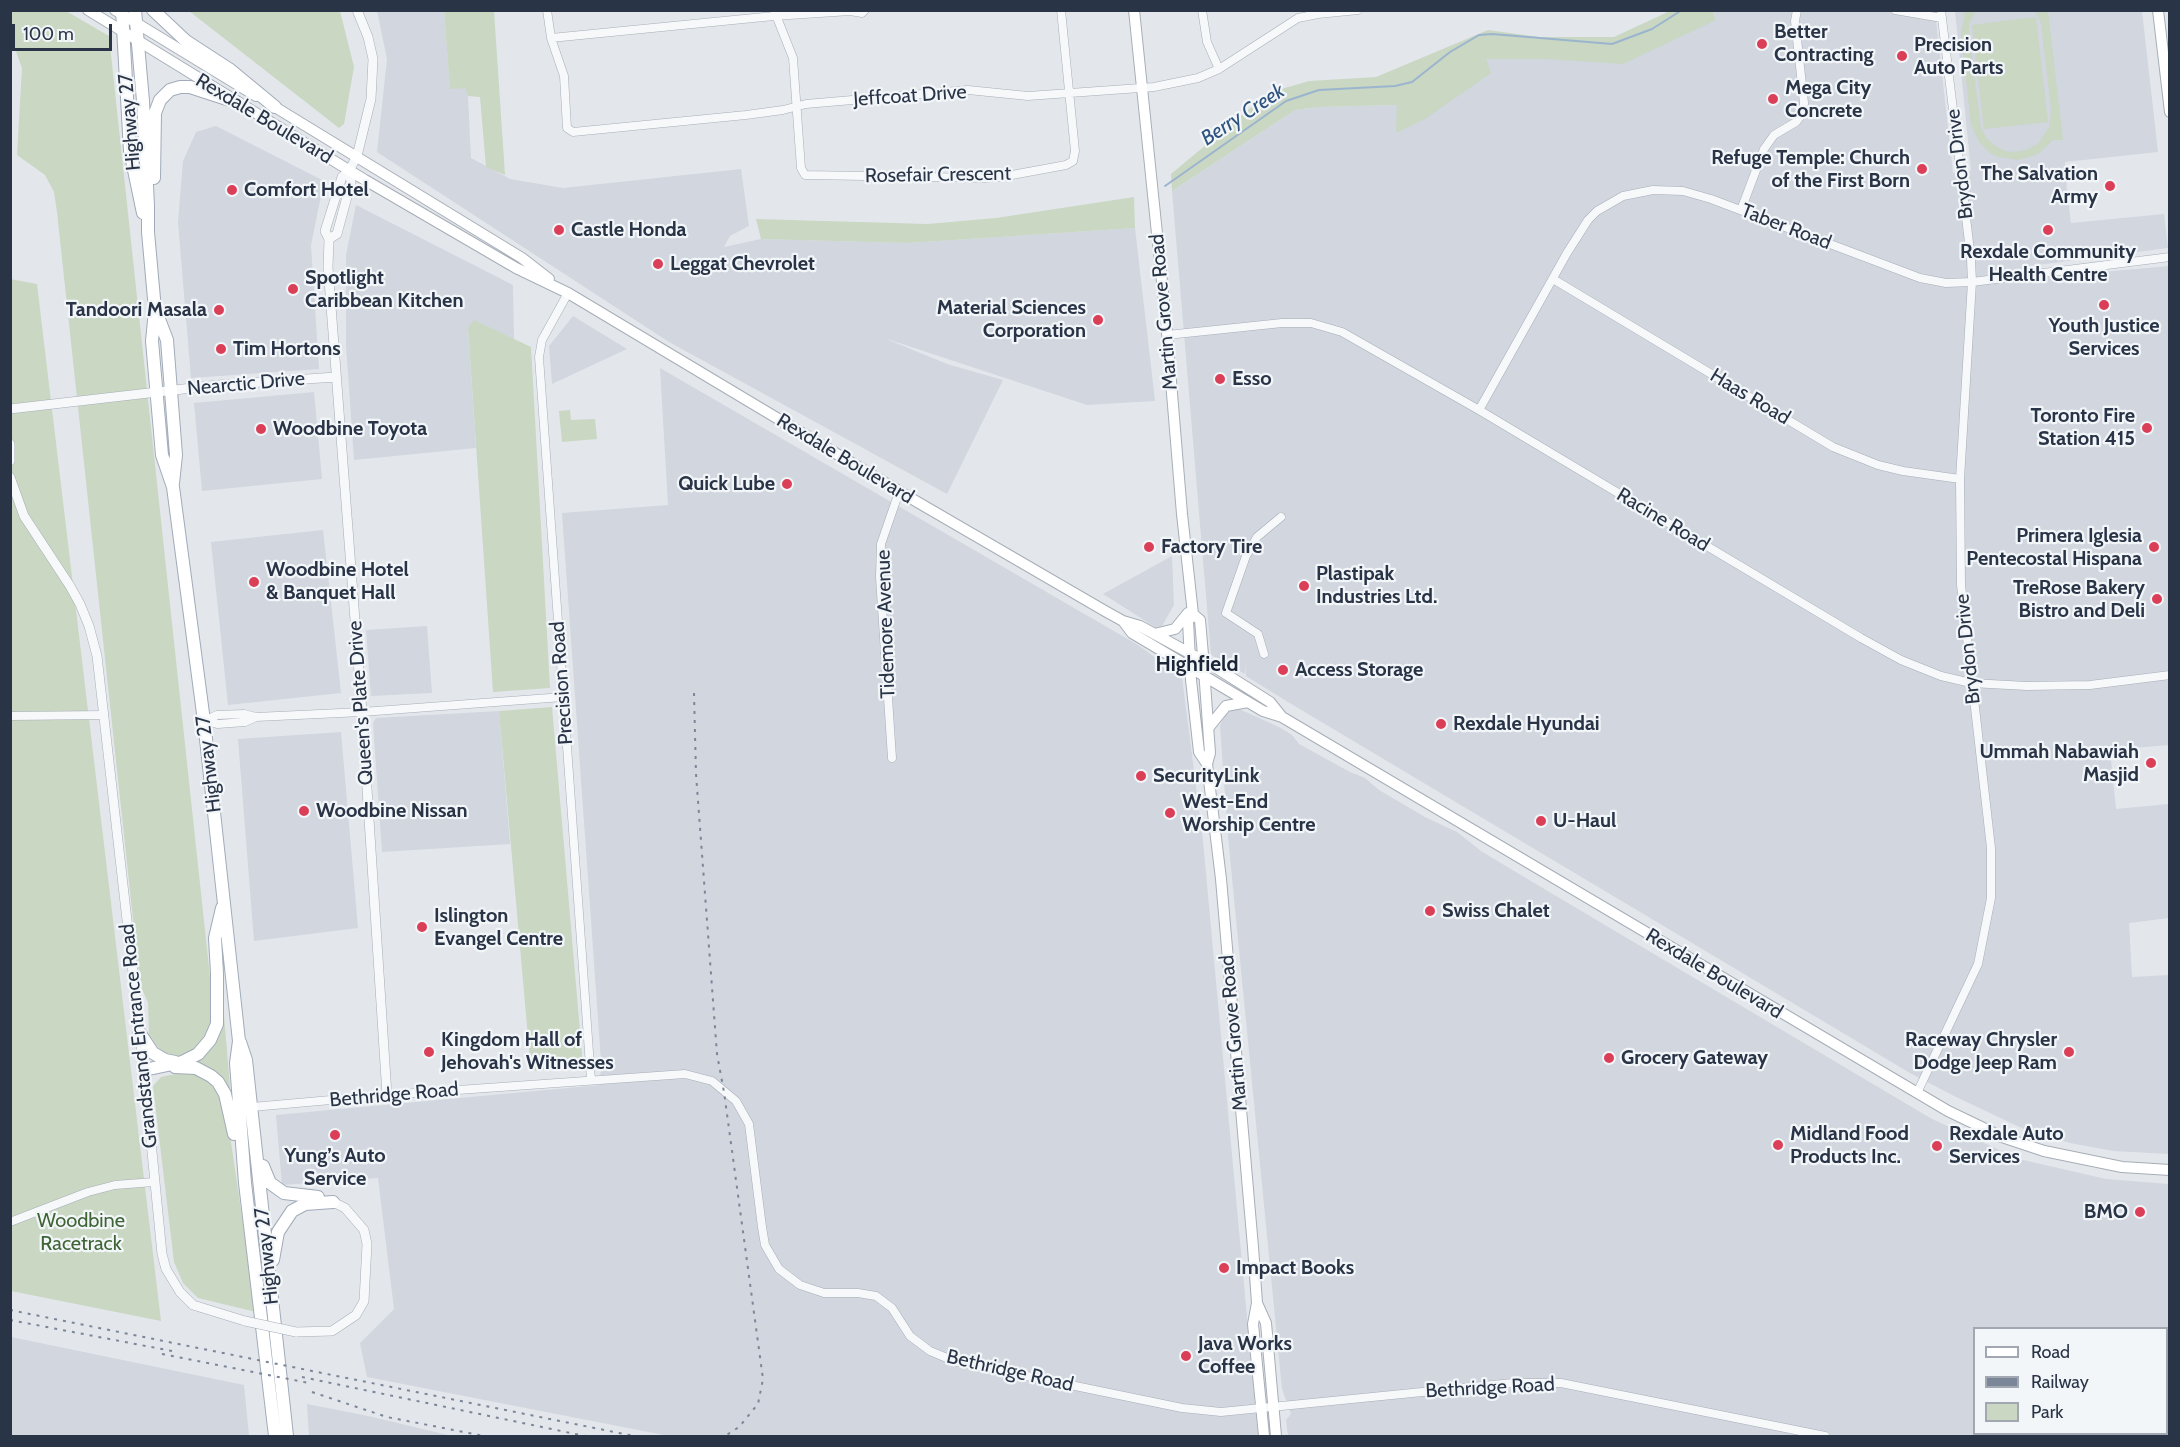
<!DOCTYPE html>
<meta charset="utf-8">
<style>
body{margin:0}
#map{position:relative;width:2180px;height:1447px;overflow:hidden;background:#e3e7ec;font-family:Cabin,sans-serif}
canvas{display:block}
.frame{position:absolute;inset:0;border:12px solid #293447;pointer-events:none}
.legend{position:absolute;left:1973px;top:1327px;width:195px;height:108px;box-sizing:border-box;background:#f3f6f9;border:2px solid #a2a8b2;margin:0;padding:8px 10px;list-style:none;font-size:18px;color:#293447}
.legend li{display:flex;align-items:center;gap:12px;height:30px}
.legend b{width:30px;border:2px solid #a2a8b2}
.scale{position:absolute;left:12px;top:24px;width:100px;height:27px;box-sizing:border-box;border:3px solid #293447;border-top:0;padding-left:8px;font-size:18px;line-height:21px;white-space:nowrap;color:#293447;-webkit-text-stroke:4px #f3f6f9;paint-order:stroke}
</style>
<div id="map">
<canvas width="2180" height="1447"></canvas>
<div class="frame"></div>
<ul class="legend">
<li><b style="height:8px;background:#fff"></b>Road</li>
<li><b style="height:8px;background:#7b8698"></b>Railway</li>
<li><b style="height:16px;background:#c9d7c3"></b>Park</li>
</ul>
<div class="scale">100 m</div>
</div>
<script>
const ctx = document.querySelector('canvas').getContext('2d');
ctx.lineJoin = 'round';
function paint(path, color) {
  ctx.fillStyle = color;
  ctx.fill(path, 'evenodd');
}
function toPath(rows) {
  const path = new Path2D();
  for (const r of rows) {
    path.moveTo(r[0], r[1]);
    for (let i = 2; i < r.length; i += 2) path.lineTo(r[i], r[i + 1]);
  }
  return path;
}
function stroke(path, color, width, dash) {
  ctx.strokeStyle = color;
  ctx.lineWidth = width;
  ctx.lineCap = dash ? 'butt' : 'round';
  ctx.setLineDash(dash || []);
  ctx.stroke(path);
}
function drawText(font, color, halo, rows, align = 'center') {
  ctx.font = font + ' Cabin,sans-serif';
  ctx.lineWidth = 4.5;
  ctx.setLineDash([]);
  ctx.textBaseline = 'middle';
  ctx.strokeStyle = halo;
  ctx.fillStyle = color;
  for (const [text, x, y, turn = 0] of rows) {
    ctx.save();
    ctx.translate(x, y);
    ctx.rotate((+turn || 0) * Math.PI / 180);
    ctx.textAlign = isNaN(turn) ? turn : align;
    if (halo) ctx.strokeText(text, 0, 0);
    ctx.fillText(text, 0, 0);
    ctx.restore();
  }
}
const built = toPath([
 [1713,10,1935,11,1953,173,1971,171,1955,11,2142,11,2158,152,2065,162,2067,191,2071,223,2164,214,2168,248,2022,267,2024,279,2169,266,2169,745,2110,750,2116,809,2169,804,2169,918,2129,923,2132,977,2169,975,2169,1154,2113,1151,2070,1143,2028,1131,1954,1096,1910,1073,1288,702,1246,676,1245,664,1245,674,1211,655,1172,191,1295,110,1318,107,1397,105,1397,133,1486,58,1547,59,1716,20],
 [377,11,444,11,450,88,465,88,468,96,471,158,510,179,563,188,741,169,749,226,730,236,724,247,761,239,908,243,1135,228,1155,401,1087,405,884,338,947,364,1003,380,947,494,669,342,377,152,387,59],
 [216,126,324,181,311,245,319,369,191,378,178,222,183,161,196,132],
 [356,205,513,285,514,339,475,321,468,328,476,448,354,460,346,345,346,255],
 [573,316,627,349,552,384,549,346],
 [660,368,1138,645,1182,677,1203,841,1258,1436,669,1436,367,1377,360,1343,394,1309,378,1178,282,1185,276,1115,600,1085,601,1061,562,513,668,505],
 [314,392,322,479,202,491,194,403],
 [323,530,341,693,228,705,211,542],
 [1172,556,1174,605,1162,626,1155,627,1103,594],
 [427,626,432,693,371,696,366,630],
 [1239,709,1279,727,1292,735,1299,744,1350,772,1365,778,1379,790,1425,817,1457,832,1481,851,1514,871,1932,1119,2019,1159,2106,1179,2169,1184,2169,1436,1288,1436,1286,1420,1291,1414,1282,1389,1228,837,1220,726,1224,716,1232,710],
 [1974,1328,2166,1328,2166,1434,1974,1434],
 [499,711,510,844,382,852,373,723,376,718],
 [341,732,358,928,254,941,238,739],
 [11,1337,244,1385,249,1436,11,1436],
 [307,1404,368,1416,452,1436,309,1436]
]);
const green = toPath([
 [11,10,66,11,109,36,210,977,210,1026,205,1039,193,1051,182,1056,169,1056,161,1051,149,1034,148,1003,140,984,57,212,54,192,45,175,17,155,22,68,11,38],
 [1672,10,1713,11,1716,20,1623,64,1547,59,1486,59,1491,73,1425,119,1396,133,1397,105,1318,107,1295,110,1172,191,1171,174,1249,109,1278,90,1309,81,1376,77,1488,30,1539,37,1614,37],
 [189,11,340,11,354,67,344,124,339,128],
 [444,11,494,11,505,175,486,167,480,97,468,96,465,88,450,89],
 [1965,11,1976,11,1969,24,1969,33,1981,128,1986,137,1994,145,2005,151,2014,152,2026,150,2039,143,2049,127,2051,110,2041,23,2035,11,2048,11,2063,140,2053,140,2038,154,2019,160,1998,157,1990,153,1979,142,1971,125,1961,34],
 [2036,17,2048,122,1984,129,1972,25],
 [1134,197,1135,228,908,243,761,239,756,219,928,224,996,218],
 [10,279,37,284,161,1321,11,1291],
 [474,320,531,347,550,688,493,692,468,328],
 [570,410,571,420,595,419,597,439,562,442,559,411],
 [552,707,583,1066,531,1071,499,711],
 [224,1015,231,1099,191,1064,220,1029],
 [180,1073,202,1074,219,1090,227,1115,256,1312,198,1298,183,1283,174,1262,153,1086,161,1077]
]);
const stream = toPath([
 [1165,186,1286,101,1319,90,1395,86,1412,82,1450,52,1479,35,1492,34,1612,44,1652,29,1682,10]
]);
const minor = toPath([
 [547,10,551,38,564,76,567,128,573,132,746,115,783,110,806,104,968,90,1028,96,1154,87,1198,78,1219,69,1298,18,1318,14,1358,10],
 [774,10,793,58,801,168,805,175,984,178,1001,177,1066,165,1073,161,1075,151,1061,10],
 [1202,10,1207,42,1219,69],
 [1895,10,1942,18],
 [551,38,774,16,850,11,862,13,865,10],
 [1741,210,1764,149,1774,135,1796,122,1803,113,1804,103,1795,21,1797,10],
 [1553,279,1833,447,1878,465,1903,471,1960,479],
 [568,293,542,340,539,357,591,1080],
 [1167,335,1282,323,1311,323,1342,332,1479,410,1861,638,1901,660,1941,676,1971,683,2027,686,2090,685,2170,675],
 [1479,410,1567,253,1588,220,1597,211,1623,196,1653,190,1683,191,1711,199,1920,278,1946,283,1972,282,2170,257],
 [1264,654,1258,634,1226,613,1246,556,1257,537,1281,517],
 [10,716,104,715],
 [204,721,217,715,244,714,256,717,362,712,563,697],
 [204,721,218,724,245,722,256,717],
 [892,758,880,577,881,544,899,492],
 [1917,1093,1978,964,1991,898,1991,848,1961,585,1960,479,1972,282,1971,259,1941,10],
 [252,1107,387,1095,685,1074,712,1081,736,1101,749,1124,762,1227,765,1245,779,1269,800,1285,824,1293,858,1293,876,1296,892,1308,910,1336,930,1351,954,1361,1182,1408,1221,1412,1513,1383,1561,1383,1825,1436],
 [10,1222,88,1192,115,1185,154,1182]
]);
const tertiary = toPath([
 [357,10,368,37,373,59,371,99,357,156,349,171,342,177,325,231,329,239,328,267,362,712,387,1095],
 [329,239,337,234,351,182,349,171],
 [10,409,218,385,336,377],
 [10,444,10,461],
 [10,477,24,516,70,586,80,604,89,626,97,656,144,1070,162,1254,166,1269,180,1292,193,1305,245,1321],
 [296,1332,332,1331,356,1315,364,1301,367,1244,364,1230,345,1208,333,1202]
]);
const secondary = toPath([
 [88,10,365,180,516,268,568,293,907,496,1105,611,1123,621,1140,626,1213,666,1270,702,1282,717],
 [115,10,256,96],
 [1134,10,1166,321,1182,514,1193,614,1188,621,1191,680,1199,752,1207,764],
 [2158,10,2170,112],
 [270,104,522,258,549,279],
 [1193,614,1200,620,1203,655,1210,753,1207,764,1221,879,1253,1247,1257,1303,1253,1324,1264,1436],
 [1123,621,1132,633,1263,711,1282,717,1948,1111,2002,1137,2044,1151,2122,1167,2170,1170],
 [1154,634,1175,629,1188,613],
 [1209,727,1226,706,1248,702],
 [1257,1303,1266,1323,1276,1436]
]);
const primary = toPath([
 [122,10,130,151,143,213],
 [135,10,143,101,148,206,148,232,155,310,152,341,162,455,173,487,204,721,239,1041,236,1063,245,1183,275,1436],
 [153,10,186,41,229,69,275,107],
 [154,178,155,113,160,100,170,90,180,87,190,87,236,102],
 [157,314,167,340,176,455,173,483],
 [139,1032,153,1053,165,1060,175,1062],
 [240,1042,246,1060,287,1436],
 [175,1067,196,1068,211,1076,218,1082,225,1094,234,1134],
 [144,1070,182,1062,198,1054,210,1040,217,1024,217,973,215,938,222,908],
 [263,1166,270,1183,284,1193,318,1197],
 [273,1260,278,1232,292,1211,305,1204,333,1202]
]);
const rail = toPath([
 [694,693,696,774,717,1054,724,1092,763,1379,758,1404,739,1427,725,1436],
 [10,1310,634,1436],
 [10,1320,172,1351],
 [162,1354,309,1383],
 [302,1377,585,1436],
 [312,1392,387,1417,484,1436]
]);
const tertiaryBridge = toPath([
 [245,1321,296,1332]
]);
const markers = [
 [1762,44,6,"#db3f57"],
 [1902,56,6,"#db3f57"],
 [1773,99,6,"#db3f57"],
 [1922,169,6,"#db3f57"],
 [2110,186,6,"#db3f57"],
 [232,190,6,"#db3f57"],
 [559,230,6,"#db3f57"],
 [2048,230,6,"#db3f57"],
 [658,264,6,"#db3f57"],
 [293,289,6,"#db3f57"],
 [2104,305,6,"#db3f57"],
 [219,310,6,"#db3f57"],
 [1098,320,6,"#db3f57"],
 [221,349,6,"#db3f57"],
 [1220,379,6,"#db3f57"],
 [2147,428,6,"#db3f57"],
 [261,429,6,"#db3f57"],
 [787,484,6,"#db3f57"],
 [1149,547,6,"#db3f57"],
 [2154,547,6,"#db3f57"],
 [254,582,6,"#db3f57"],
 [1304,586,6,"#db3f57"],
 [2157,599,6,"#db3f57"],
 [1283,670,6,"#db3f57"],
 [1441,724,6,"#db3f57"],
 [2151,763,6,"#db3f57"],
 [1141,776,6,"#db3f57"],
 [304,811,6,"#db3f57"],
 [1170,813,6,"#db3f57"],
 [1541,821,6,"#db3f57"],
 [1430,911,6,"#db3f57"],
 [422,927,6,"#db3f57"],
 [429,1052,6,"#db3f57"],
 [2069,1052,6,"#db3f57"],
 [1609,1058,6,"#db3f57"],
 [335,1135,6,"#db3f57"],
 [1778,1145,6,"#db3f57"],
 [1937,1146,6,"#db3f57"],
 [2140,1212,6,"#db3f57"],
 [1224,1268,6,"#db3f57"],
 [1186,1356,6,"#db3f57"]
];
const poiNames = [
 ["Better",1774,32],
 ["Contracting",1774,55],
 ["Precision",1914,45],
 ["Auto Parts",1914,68],
 ["Mega City",1785,88],
 ["Concrete",1785,111],
 ["Refuge Temple: Church",1910,158,"right"],
 ["of the First Born",1910,181,"right"],
 ["The Salvation",2098,174,"right"],
 ["Army",2098,197,"right"],
 ["Comfort Hotel",244,190],
 ["Castle Honda",571,230],
 ["Rexdale Community",2048,252,"center"],
 ["Health Centre",2048,275,"center"],
 ["Leggat Chevrolet",670,264],
 ["Spotlight",305,278],
 ["Caribbean Kitchen",305,301],
 ["Material Sciences",1086,308,"right"],
 ["Corporation",1086,331,"right"],
 ["Tandoori Masala",207,310,"right"],
 ["Youth Justice",2104,326,"center"],
 ["Services",2104,349,"center"],
 ["Tim Hortons",233,349],
 ["Esso",1232,379],
 ["Toronto Fire",2135,416,"right"],
 ["Station 415",2135,439,"right"],
 ["Woodbine Toyota",273,429],
 ["Quick Lube",775,484,"right"],
 ["Primera Iglesia",2142,536,"right"],
 ["Pentecostal Hispana",2142,559,"right"],
 ["Factory Tire",1161,547],
 ["Woodbine Hotel",266,570],
 ["& Banquet Hall",266,593],
 ["Plastipak",1316,574],
 ["Industries Ltd.",1316,597],
 ["TreRose Bakery",2145,588,"right"],
 ["Bistro and Deli",2145,611,"right"],
 ["Access Storage",1295,670],
 ["Rexdale Hyundai",1453,724],
 ["Ummah Nabawiah",2139,752,"right"],
 ["Masjid",2139,775,"right"],
 ["SecurityLink",1153,776],
 ["West-End",1182,802],
 ["Worship Centre",1182,825],
 ["Woodbine Nissan",316,811],
 ["U-Haul",1553,821],
 ["Swiss Chalet",1442,911],
 ["Islington",434,916],
 ["Evangel Centre",434,939],
 ["Kingdom Hall of",441,1040],
 ["Jehovah's Witnesses",441,1063],
 ["Raceway Chrysler",2057,1040,"right"],
 ["Dodge Jeep Ram",2057,1063,"right"],
 ["Grocery Gateway",1621,1058],
 ["Midland Food",1790,1134],
 ["Products Inc.",1790,1157],
 ["Rexdale Auto",1949,1134],
 ["Services",1949,1157],
 ["Yung’s Auto",335,1156,"center"],
 ["Service",335,1179,"center"],
 ["BMO",2128,1212,"right"],
 ["Impact Books",1236,1268],
 ["Java Works",1198,1344],
 ["Coffee",1198,1367]
];
const streetNames = [
 ["Jeffcoat Drive",910,96,-4],
 ["Rexdale Boulevard",264,119,31],
 ["Highway 27",130,122,-95],
 ["Brydon Drive",1960,164,-97],
 ["Rosefair Crescent",938,175,-1],
 ["Taber Road",1786,227,21],
 ["Martin Grove Road",1164,312,-95],
 ["Nearctic Drive",246,384,-5],
 ["Haas Road",1750,397,31],
 ["Rexdale Boulevard",845,459,31],
 ["Racine Road",1663,520,31],
 ["Tidemore Avenue",886,624,-92],
 ["Brydon Drive",1968,649,-96],
 ["Precision Road",562,683,-94],
 ["Queen's Plate Drive",361,703,-94],
 ["Highway 27",209,764,-97],
 ["Rexdale Boulevard",1714,974,31],
 ["Martin Grove Road",1234,1033,-95],
 ["Grandstand Entrance Road",139,1036,-96],
 ["Bethridge Road",394,1095,-5],
 ["Highway 27",267,1256,-96],
 ["Bethridge Road",1010,1371,13],
 ["Bethridge Road",1490,1388,-3]
];
const parkNames = [
 ["Woodbine",81,1221],
 ["Racetrack",81,1244]
];
const waterNames = [
 ["Berry Creek",1243,115,-33]
];
const neighbourhoodNames = [
 ["Highfield",1197,665]
];
paint(built, '#d1d6df');
paint(green, '#c9d7c3');
stroke(stream, '#9bb5cf', 2);
stroke(minor, '#a7aeb7', 9);
stroke(tertiary, '#a7aeb7', 10);
stroke(secondary, '#a7aeb7', 12);
stroke(primary, '#a1abb9', 14);
stroke(minor, '#f6f8fa', 8);
stroke(tertiary, '#f6f8fa', 9);
stroke(secondary, '#fff', 10);
stroke(primary, '#fff', 12);
stroke(rail, '#7b8698', 2, [3, 6]);
stroke(tertiaryBridge, '#a7aeb7', 10, []);
stroke(tertiaryBridge, '#f6f8fa', 9);
for (const [x, y, r, color] of markers) {
  const dot = new Path2D();
  dot.arc(x, y, r, 0, 2 * Math.PI);
  ctx.fillStyle = color;
  ctx.fill(dot);
  stroke(dot, '#f3f6f9', 2);
}
drawText('bold 20px', '#293447', '#f3f6f9', poiNames, 'left');
drawText('20px', '#293447', '#f3f6f9', streetNames);
drawText('20px', '#3e6435', '#f3f6f9', parkNames);
drawText('italic 21px', '#2f537f', '#f3f6f9', waterNames);
drawText('bold 21px', '#1b2537', '#f3f6f9', neighbourhoodNames);
</script>
